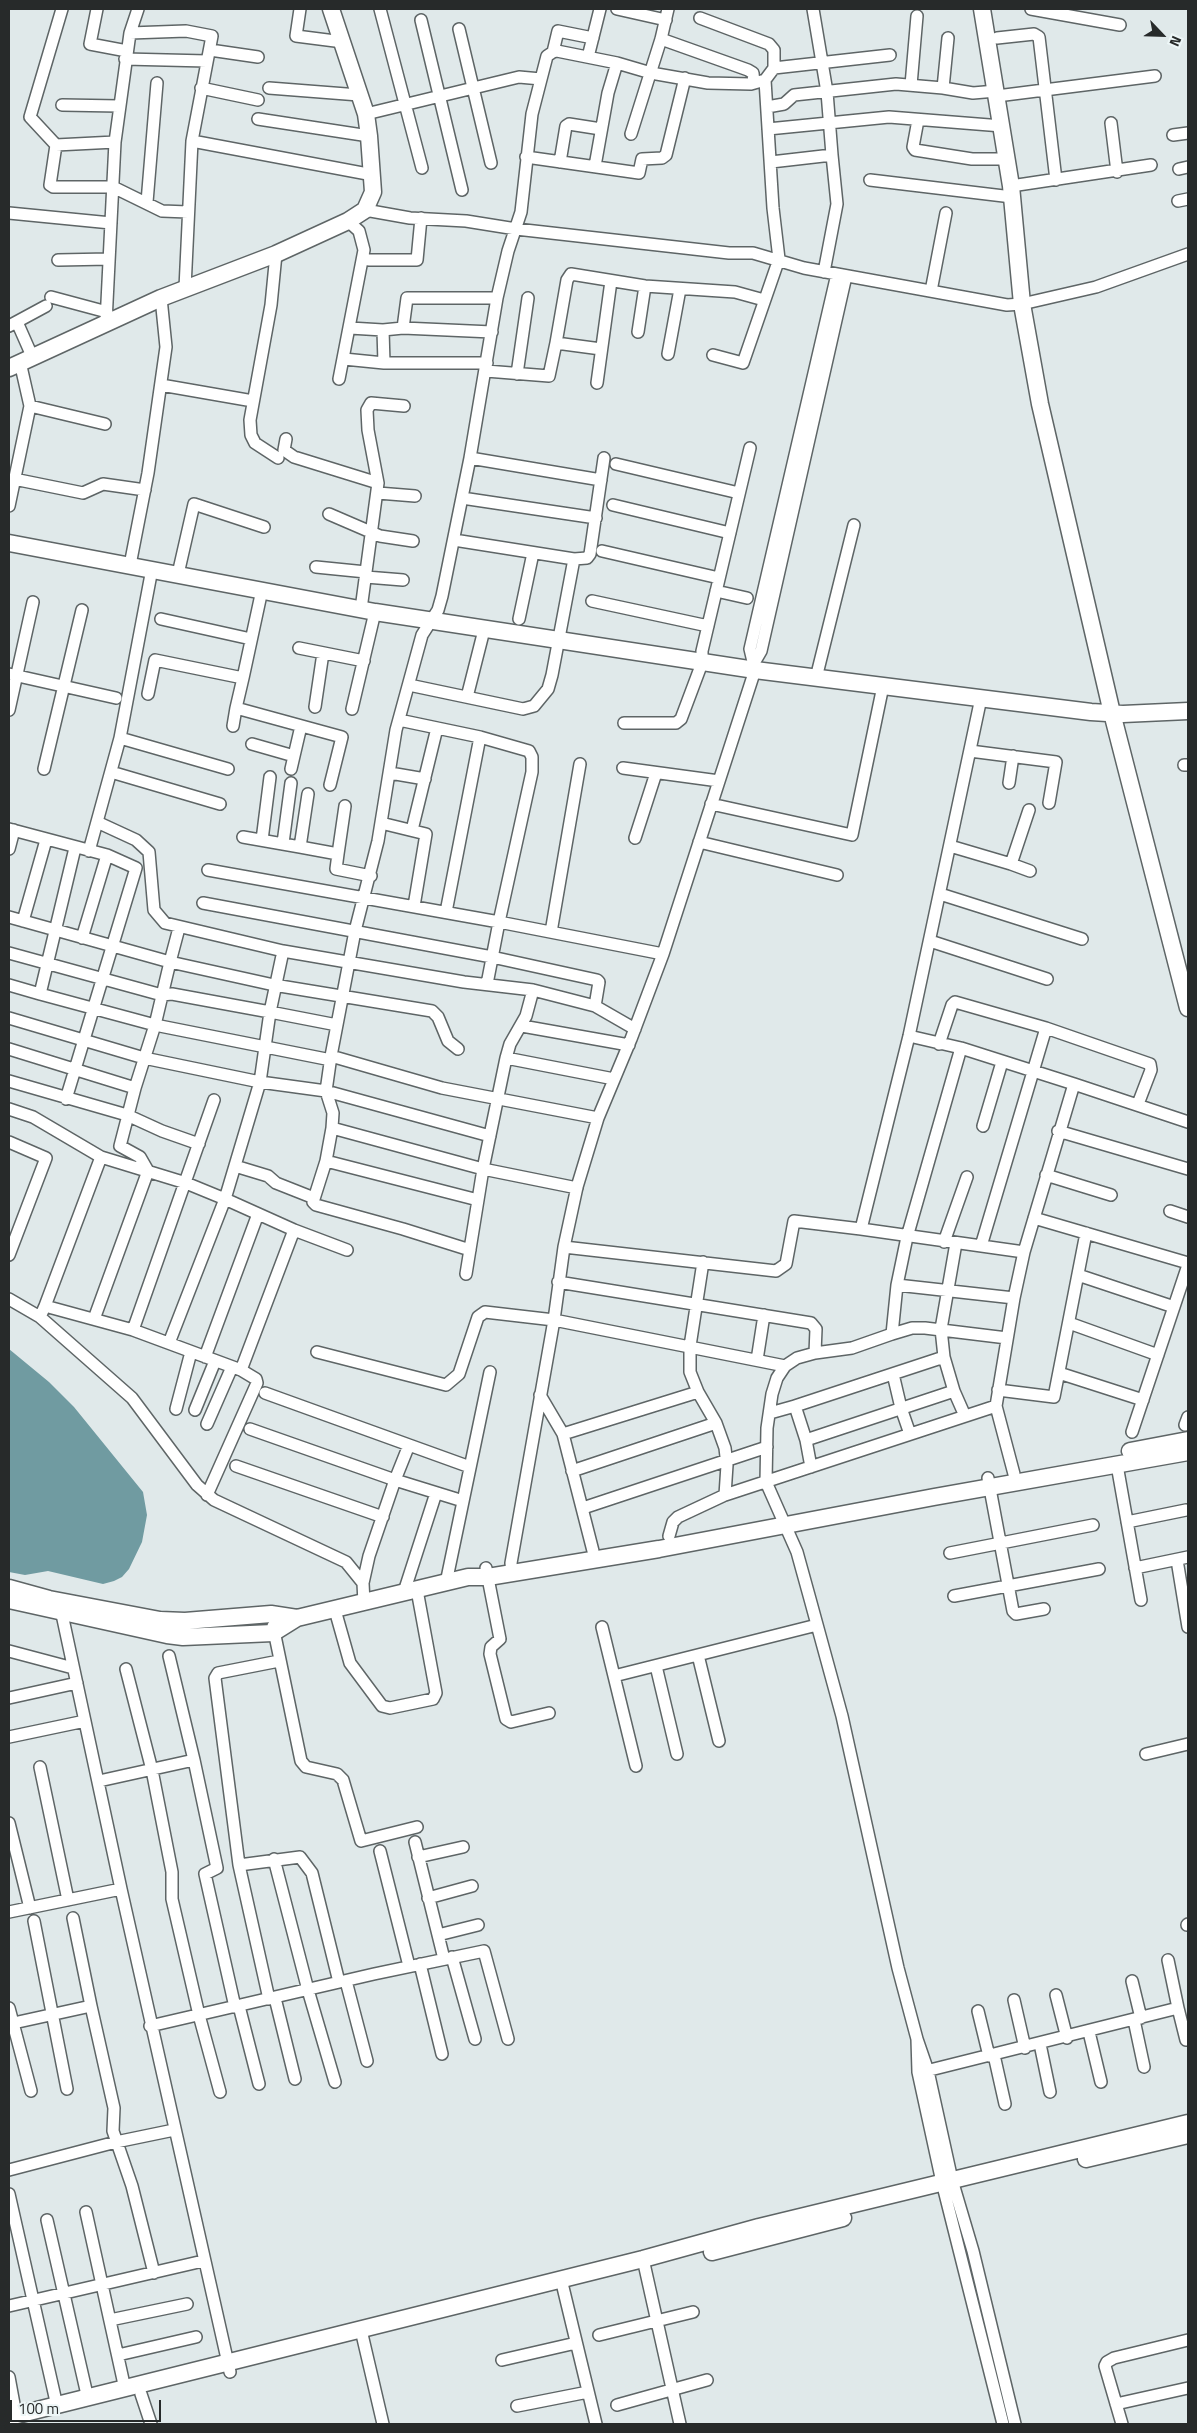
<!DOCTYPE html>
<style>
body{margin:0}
#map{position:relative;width:1197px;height:2433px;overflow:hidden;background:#e0e9ea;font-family:"Titillium Web",sans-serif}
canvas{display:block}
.frame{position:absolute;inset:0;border:10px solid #272a2a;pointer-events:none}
.north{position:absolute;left:1137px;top:10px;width:50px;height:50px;-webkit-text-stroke:4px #edf6f7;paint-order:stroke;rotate:114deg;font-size:14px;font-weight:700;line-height:20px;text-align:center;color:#272a2a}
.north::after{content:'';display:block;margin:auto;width:18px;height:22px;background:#272a2a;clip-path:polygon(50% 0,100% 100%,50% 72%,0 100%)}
.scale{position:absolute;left:10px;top:2400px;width:151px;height:22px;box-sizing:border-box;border:2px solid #272a2a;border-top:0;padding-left:6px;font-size:15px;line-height:18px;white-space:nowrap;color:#272a2a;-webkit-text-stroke:4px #edf6f7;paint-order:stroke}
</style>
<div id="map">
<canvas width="1197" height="2433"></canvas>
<div class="frame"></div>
<div class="north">N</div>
<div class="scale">100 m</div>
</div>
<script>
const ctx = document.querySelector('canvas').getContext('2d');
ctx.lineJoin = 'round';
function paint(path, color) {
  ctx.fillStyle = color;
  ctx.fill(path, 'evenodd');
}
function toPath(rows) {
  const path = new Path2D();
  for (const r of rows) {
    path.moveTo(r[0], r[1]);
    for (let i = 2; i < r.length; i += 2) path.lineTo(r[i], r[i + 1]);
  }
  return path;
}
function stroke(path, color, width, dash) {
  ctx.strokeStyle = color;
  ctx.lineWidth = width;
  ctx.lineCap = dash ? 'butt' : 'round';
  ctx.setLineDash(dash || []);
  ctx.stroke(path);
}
const water = toPath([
 [9,1349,49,1382,74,1407,143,1492,147,1515,142,1542,129,1569,122,1577,114,1581,103,1584,48,1571,25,1575,9,1572]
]);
const street = toPath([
 [62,9,30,117,56,145,50,185,53,187,113,187,162,211,188,212],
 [97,9,90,44,127,51],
 [300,9,296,36,343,42],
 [380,9,422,168],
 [617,9,666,20],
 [1031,9,1120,25],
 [700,18,769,44,774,50,774,68],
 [421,20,462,190],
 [459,29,491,163],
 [130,33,138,9],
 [997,38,1034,34,1039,37,1056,180],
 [661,39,748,70,753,73,754,83],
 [210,50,258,57],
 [553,52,558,31,593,38],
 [588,57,600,9],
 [125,59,207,61],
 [765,80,774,68,890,55],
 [911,85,917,16],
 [201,88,258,100],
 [269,88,359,95],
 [943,88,948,38],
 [997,96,1155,76],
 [62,105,119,106],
 [767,107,784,104,794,95,896,84,943,88,973,93,996,91],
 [366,114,519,77,541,79],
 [258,119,369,136],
 [918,120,913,147,915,150,972,159,1007,159],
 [1111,123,1117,172],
 [768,129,889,117,1002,126],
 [631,134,661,39,668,9],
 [1173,135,1188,133],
 [192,141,373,175],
 [56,145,115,142],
 [526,157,639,173,642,159,662,158,666,155,685,78],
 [560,162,566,126,569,124,601,129],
 [771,162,832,155,827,92,813,9],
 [595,166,608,93,617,63],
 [1179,169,1188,167],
 [870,180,1012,197],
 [1011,186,1151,165],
 [1178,201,1188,199],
 [147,202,157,83],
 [365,210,410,218,466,221,516,229,729,253,753,253,804,268,1007,305,1022,304,1096,287,1188,254],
 [9,213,111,223],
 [276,254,271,305,250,420,251,435,255,443,278,458],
 [58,260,109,259],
 [369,260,417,260,421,218],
 [824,272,837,204,832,155],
 [931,291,946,213],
 [51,297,107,312],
 [17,322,32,356],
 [106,322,115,142,130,33,186,31,212,36,192,141,185,288],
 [9,326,46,306],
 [350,328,383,330],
 [403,328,492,332],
 [638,332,645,286],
 [556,343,567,280,571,274,645,286,735,292,764,300],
 [668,354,680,289],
 [344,359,384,363,487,363],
 [384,363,383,330,403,328,407,298,497,298],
 [486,371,549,376,556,343,601,349],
 [517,374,528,298],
 [339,379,364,250,359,231,348,221],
 [597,383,611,281],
 [161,385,253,401],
 [30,406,105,424],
 [286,439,284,450,294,457,378,483],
 [470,458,601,480],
 [616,464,739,493],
 [14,479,83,493,103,484,145,490],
 [378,493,415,496],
 [462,498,596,518],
 [613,505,730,533],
 [9,506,30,406,20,362],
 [329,514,380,536,413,541],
 [454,540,574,559,587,558,590,554,604,458],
 [602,551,719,578],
 [130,565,148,473,166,347,161,298],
 [316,567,366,572],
 [178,574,194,504,264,527],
 [366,577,403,580],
 [716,591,747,598],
 [592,601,708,626],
 [361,609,378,483,368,430,367,410,371,403,404,406],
 [161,619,251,639],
 [519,619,533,553],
 [299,648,364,661],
 [754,663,761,651,846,276],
 [9,674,116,698],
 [243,678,236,708,342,737,330,785],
 [816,678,854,525],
 [409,685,523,709,534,706,548,689,552,675,574,559],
 [148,694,155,660,243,678,262,590],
 [467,697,484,630],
 [981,698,909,1036,861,1229,1024,1252,1014,1298,996,1406,1014,1474],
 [315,707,323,653],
 [352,709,375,612],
 [9,710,33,602],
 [399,720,480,737,446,912],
 [624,723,676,723,681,719,702,663,702,651,750,448],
 [233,726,236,708],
 [120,738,228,769],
 [252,744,294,756,301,726],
 [970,751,1056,762,1049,803],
 [1184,765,1188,765],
 [623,768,719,781],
 [44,769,82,610],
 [291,769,294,756],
 [111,772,220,804],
 [390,773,425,779],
 [1009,783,1013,756],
 [711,804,852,835,883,686],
 [97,822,136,840,149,852,154,910,165,923,283,951,464,982,533,990,595,1006,635,1029],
 [381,823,426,834,414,906],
 [9,829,107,855,136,868,66,1099],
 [412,830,437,728],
 [243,837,300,847,308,794],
 [635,838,656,773],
 [262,840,270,777],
 [699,842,837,875],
 [283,843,291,783],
 [950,846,1011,864,1029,810],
 [300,847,338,854,345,806],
 [9,849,14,830],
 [89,851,120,738,152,569],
 [338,854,336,869,371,876],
 [1011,864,1030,871],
 [208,870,499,922,532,772,532,757,529,751,480,737],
 [940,894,1082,939],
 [203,903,492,957,597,980,599,982,595,1006],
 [9,917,170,962,155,1025,135,1088,9,1049],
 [23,921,46,840],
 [179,928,170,962,274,985,432,1011,438,1017,448,1041,458,1049],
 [551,932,580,764],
 [82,938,107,855],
 [930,941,1047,979],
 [283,951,270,1012,337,1025],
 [9,953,162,995,172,994,270,1012,260,1082,225,1199,294,1230,347,1250],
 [487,984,499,922,663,954],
 [9,985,40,994,75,848],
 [40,994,155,1025,331,1060],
 [9,1018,144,1058,260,1082,326,1091,490,1136],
 [522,1026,629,1045],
 [909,1036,961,1048,1074,1084],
 [939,1044,952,1005,955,1002,1046,1028,1150,1064,1151,1070,1138,1104],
 [961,1048,907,1237,897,1285,892,1334,912,1328,925,1328,1007,1338],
 [331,1056,442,1088,598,1118],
 [506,1058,614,1079],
 [9,1081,127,1115,162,1131,199,1144],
 [9,1109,33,1117,101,1157,186,1183,225,1199,169,1343],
 [983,1126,1002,1062],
 [332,1128,483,1169,577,1188],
 [1058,1131,1188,1169],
 [9,1142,46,1158,9,1255],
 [326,1161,478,1200],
 [235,1166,268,1176,276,1183,314,1198],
 [1046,1175,1111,1195],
 [1170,1211,1188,1217],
 [1034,1218,1188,1263],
 [944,1242,967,1177],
 [981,1246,1046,1028],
 [564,1247,776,1271,786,1264,794,1221,861,1229],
 [470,1250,403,1229,316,1205,313,1202,326,1161,332,1128,333,1113,326,1091,331,1056,355,931,378,841,396,730,422,635,438,610,442,596,470,458,497,298,508,251,521,212,532,114,547,56,553,52,557,51,617,63,651,73,708,83,751,84,765,80,773,208,779,259,743,363,713,355],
 [1024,1252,1074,1084,1188,1122],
 [703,1262,690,1346,690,1372,698,1392,716,1423,725,1448,727,1465,725,1495],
 [466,1274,483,1169,506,1058,510,1044,526,1016,533,990],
 [1078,1275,1174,1307],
 [558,1282,811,1323,816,1329,815,1353],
 [897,1285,1014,1298],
 [9,1299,40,1317,132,1398,197,1485,214,1500,346,1562,363,1583,364,1603],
 [45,1306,101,1157],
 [40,1317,45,1306,133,1330,241,1370,256,1379,257,1383,207,1495],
 [94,1319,148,1171,140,1157,120,1146,135,1088],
 [1069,1323,1158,1355],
 [133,1330,214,1100],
 [892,1334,852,1348,815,1353,797,1358,785,1366,777,1378,772,1394,767,1428,766,1482,797,1552,810,1599,842,1716,898,1968,917,2039],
 [317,1352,446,1385,459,1374,478,1317,485,1312,554,1320,785,1366],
 [205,1357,258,1214],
 [944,1357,941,1329,956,1243],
 [757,1360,764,1315],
 [241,1370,294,1230],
 [1059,1373,1143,1400],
 [893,1374,901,1408,910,1434],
 [998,1390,1054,1397,1086,1233],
 [265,1393,409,1445,395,1480,463,1501],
 [540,1395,563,1434],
 [176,1409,191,1352],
 [195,1410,215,1361],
 [770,1413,795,1406],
 [207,1424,232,1367],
 [1185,1425,1188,1417],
 [250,1429,395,1480,369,1556,363,1583],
 [1132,1432,1188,1265],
 [806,1440,954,1391],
 [409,1445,470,1467],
 [1117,1465,1141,1600],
 [236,1466,383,1517],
 [811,1467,806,1440,795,1406,944,1357,954,1391,965,1416],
 [572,1471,716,1423],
 [988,1478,1013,1611,1016,1614,1044,1609],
 [583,1508,767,1447],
 [1127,1522,1186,1510],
 [669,1536,673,1522,678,1517,725,1495,996,1406],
 [593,1551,563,1434,698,1392],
 [950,1553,1093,1525],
 [1177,1560,1188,1627],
 [486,1568,500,1639,491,1647,490,1654,506,1719,511,1722,549,1713],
 [1135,1568,1188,1557],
 [512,1573,511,1563,554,1320,564,1247,577,1187,598,1118,631,1039,663,954,755,670,750,649,837,274],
 [446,1583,490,1372],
 [404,1592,436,1493],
 [954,1596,1099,1569],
 [60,1605,121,1889],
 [335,1610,350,1663,382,1706,390,1708,433,1699,436,1693,417,1590],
 [273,1626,301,1761,306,1767,337,1774,343,1780,361,1841,417,1827],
 [602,1627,614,1676],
 [9,1651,73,1668],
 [698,1655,719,1741],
 [169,1656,194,1760],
 [656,1666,677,1754],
 [126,1669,152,1770,172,1872,172,1899,199,2015,220,2092],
 [9,1698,77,1683],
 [9,1737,85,1721],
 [1146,1754,1188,1744],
 [636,1766,614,1676,817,1625],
 [40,1767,68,1900],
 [99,1781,194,1760,217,1868,205,1874,235,2007],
 [9,1823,30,1908],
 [415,1842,444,1959],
 [380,1851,409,1966],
 [418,1857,463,1847],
 [274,1859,308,1990,335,2082],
 [239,1865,215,1678,218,1673,279,1661],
 [428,1898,472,1886],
 [9,1912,121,1889,230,2372],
 [34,1921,67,2089],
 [1187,1925,1188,1924],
 [438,1935,478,1925],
 [452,1957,475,2039],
 [420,1964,442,2054],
 [346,1981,367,2061],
 [1132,1981,1141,2018],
 [1056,1995,1067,2038],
 [275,1998,295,2079],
 [269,1999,239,1865,300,1857,312,1873,339,1982],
 [1014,2000,1025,2048],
 [91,2006,114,2108,113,2131,132,2186,154,2273],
 [239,2006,259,2084],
 [9,2008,31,2091],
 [1178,2008,1186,2040],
 [978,2011,989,2056],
 [1134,2020,1144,2067],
 [9,2024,91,2006,73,1918],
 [150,2026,374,1974,484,1951,508,2039],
 [1089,2032,1101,2082],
 [1040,2044,1050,2092],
 [994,2055,1005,2104],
 [922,2072,1178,2008,1168,1960],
 [9,2170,116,2142,174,2130],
 [9,2194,57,2406],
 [86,2212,125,2389],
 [47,2220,88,2399],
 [643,2259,680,2424],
 [561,2279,596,2424],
 [9,2306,203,2261],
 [110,2320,187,2304],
 [361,2330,383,2424],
 [599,2335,693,2312],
 [118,2355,196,2337],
 [502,2360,576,2343],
 [9,2377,16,2415],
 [141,2394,151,2424],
 [1116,2404,1188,2388],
 [617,2405,707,2380],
 [517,2406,588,2392],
 [1003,2424,942,2182,918,2072,917,2039,928,2071,952,2180,973,2251,1015,2424],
 [1122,2424,1105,2366,1107,2362,1114,2358,1188,2340]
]);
const secondary = toPath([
 [982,9,1011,186,1022,304,1040,404,1112,713,1188,1008],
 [9,368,161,298,276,254,348,221,365,210,373,192,369,136,366,114,331,9],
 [9,543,375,612,755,670,1091,712,1123,714,1188,711],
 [1130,1451,1188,1440],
 [9,1588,49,1599,160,1620,185,1621,271,1614,297,1618],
 [9,1600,167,1635,183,1637,273,1633,297,1618,468,1577,488,1577,659,1549,934,1497,1188,1452],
 [1086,2159,1188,2135],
 [712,2252,843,2218],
 [9,2417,643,2259,759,2227,1188,2123]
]);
paint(water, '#709ba1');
stroke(street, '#5e6566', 14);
stroke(secondary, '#5e6566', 19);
stroke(street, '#fff', 11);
stroke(secondary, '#fff', 16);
</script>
